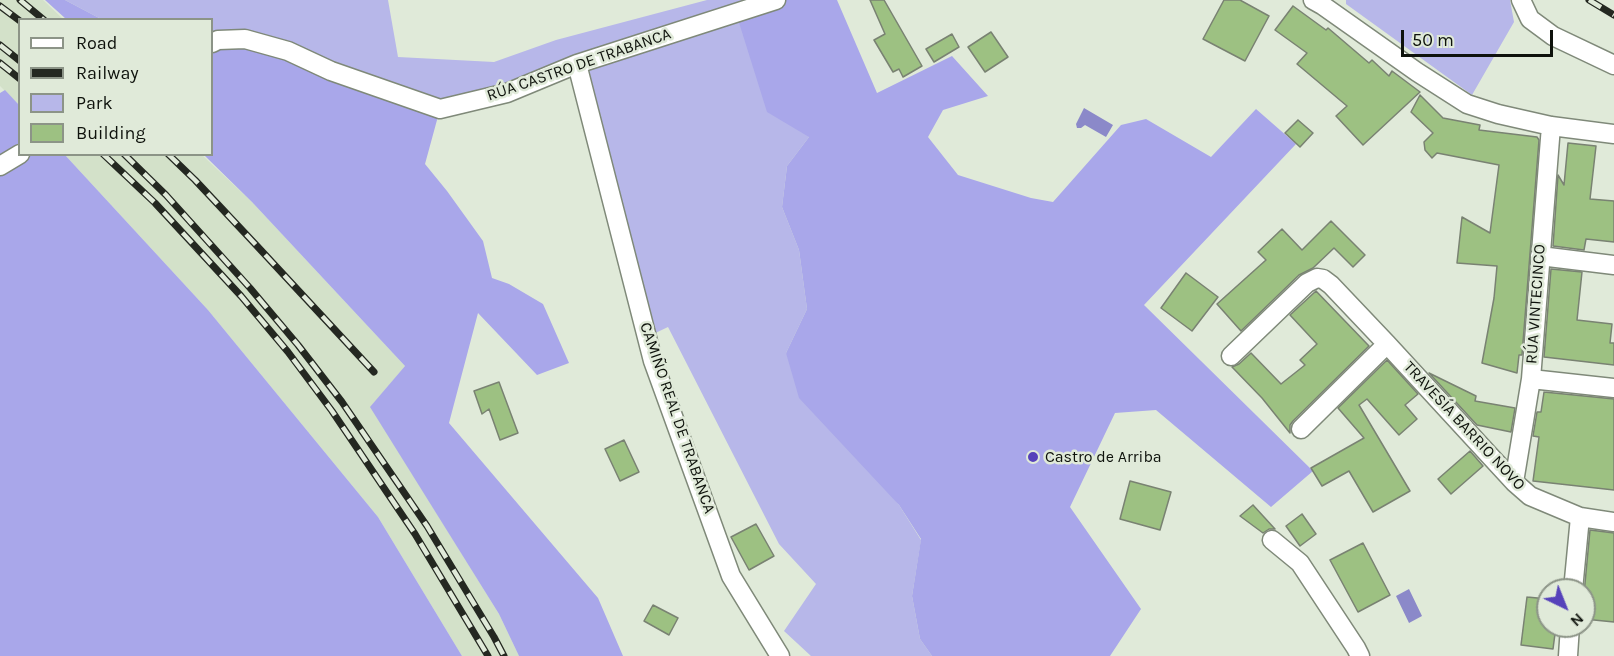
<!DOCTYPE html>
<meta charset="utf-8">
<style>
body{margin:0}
#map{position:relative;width:1614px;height:656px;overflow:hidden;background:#e0ead9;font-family:Karla,sans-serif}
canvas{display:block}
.legend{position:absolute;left:18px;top:18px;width:195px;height:138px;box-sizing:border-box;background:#e0ead9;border:2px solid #8c9487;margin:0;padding:8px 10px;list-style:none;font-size:18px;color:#0e120c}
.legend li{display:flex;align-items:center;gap:12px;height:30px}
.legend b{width:30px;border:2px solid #8c9487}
.north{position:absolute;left:1536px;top:578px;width:60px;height:60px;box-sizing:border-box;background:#e0ead9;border:2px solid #8c9487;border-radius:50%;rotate:137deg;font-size:16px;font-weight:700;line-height:24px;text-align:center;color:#0e120c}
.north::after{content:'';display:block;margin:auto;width:21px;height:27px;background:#5642ba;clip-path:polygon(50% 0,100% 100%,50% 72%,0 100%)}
.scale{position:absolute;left:1401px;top:30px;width:152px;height:27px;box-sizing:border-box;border:3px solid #0e120c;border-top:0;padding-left:8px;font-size:18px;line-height:21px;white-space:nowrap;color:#0e120c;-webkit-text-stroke:4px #e0ead9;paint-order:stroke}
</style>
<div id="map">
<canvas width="1614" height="656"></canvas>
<ul class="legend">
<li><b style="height:8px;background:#fff"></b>Road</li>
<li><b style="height:8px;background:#242821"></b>Railway</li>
<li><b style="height:16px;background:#b7b7e9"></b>Park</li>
<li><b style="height:16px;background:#9dc182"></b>Building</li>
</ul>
<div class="north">N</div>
<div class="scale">50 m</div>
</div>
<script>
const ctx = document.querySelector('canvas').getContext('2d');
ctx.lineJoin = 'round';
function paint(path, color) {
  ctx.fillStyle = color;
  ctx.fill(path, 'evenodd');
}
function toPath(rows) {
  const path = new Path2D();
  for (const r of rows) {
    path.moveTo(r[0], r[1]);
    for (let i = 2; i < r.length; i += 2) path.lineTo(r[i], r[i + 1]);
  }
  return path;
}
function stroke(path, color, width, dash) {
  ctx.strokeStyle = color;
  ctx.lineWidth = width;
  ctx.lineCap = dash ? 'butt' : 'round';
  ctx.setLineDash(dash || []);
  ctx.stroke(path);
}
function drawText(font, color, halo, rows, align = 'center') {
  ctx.font = font + ' Karla,sans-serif';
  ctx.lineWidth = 5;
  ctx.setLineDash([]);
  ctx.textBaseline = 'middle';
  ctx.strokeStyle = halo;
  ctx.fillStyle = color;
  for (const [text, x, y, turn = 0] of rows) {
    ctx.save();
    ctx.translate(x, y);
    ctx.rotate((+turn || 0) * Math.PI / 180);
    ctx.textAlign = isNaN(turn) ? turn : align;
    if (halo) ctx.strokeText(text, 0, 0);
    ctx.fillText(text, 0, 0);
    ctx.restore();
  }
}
const built = toPath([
 [0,0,43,0,63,19,20,20,19,105,0,86],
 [65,155,202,155,252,202,405,366,371,407,499,614,519,656,462,656,378,517,208,310]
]);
const green = toPath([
 [65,0,388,0,398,57,494,62,556,40,707,0,776,0,809,137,787,166,782,207,799,250,807,309,786,353,899,505,921,540,912,596,920,639,932,656,811,656,784,631,816,584,779,544,668,327,647,337,577,64,440,109,212,39,212,20,101,19],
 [1346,0,1510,0,1514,22,1472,95,1346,4]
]);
const forest = toPath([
 [45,0,65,0,101,19,66,19],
 [772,0,837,0,877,93,952,56,988,96,943,110,928,137,958,175,1031,198,1053,202,1121,125,1146,119,1211,157,1256,109,1296,144,1144,305,1313,471,1271,507,1156,410,1115,413,1070,507,1141,609,1110,656,932,656,920,639,912,596,921,539,899,505,799,398,786,353,807,309,799,250,782,207,787,166,809,137,767,112,736,13],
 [212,39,278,49,440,109,425,164,447,191,483,241,492,278,509,284,543,304,569,363,537,375,478,313,449,423,598,598,623,656,519,656,499,614,370,407,405,366,252,202,204,155,212,154],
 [5,90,19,105,20,154,65,155,208,310,378,517,462,656,0,656,0,93]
]);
const water = toPath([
 [1084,108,1113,125,1106,137,1085,125,1081,128,1077,128,1076,124],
 [1409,589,1422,616,1409,623,1396,596]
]);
const building = toPath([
 [870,0,884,0,922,66,903,77,899,69,893,72,874,40,885,34,870,0],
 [1224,0,1240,0,1269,16,1245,61,1203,39,1224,0],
 [1293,6,1326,30,1328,28,1369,63,1372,60,1389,76,1392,71,1420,92,1363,145,1336,116,1347,106,1297,64,1307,53,1275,30,1293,6],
 [991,32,1008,57,985,72,968,47,991,32],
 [952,34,959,47,934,62,926,49,952,34],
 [1420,95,1443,118,1480,125,1479,130,1537,137,1539,140,1522,355,1519,355,1517,373,1482,363,1494,298,1497,266,1457,263,1462,217,1490,233,1499,165,1437,153,1432,158,1425,150,1424,142,1433,133,1411,112,1420,95],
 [1298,120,1313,133,1300,147,1285,133,1298,120],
 [1568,143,1596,146,1590,199,1614,201,1614,242,1586,239,1584,250,1553,246,1558,175,1564,185,1568,143],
 [1331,221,1365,255,1353,267,1334,248,1313,268,1299,275,1241,331,1217,304,1266,260,1258,252,1282,229,1302,250,1331,221],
 [1551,269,1582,272,1577,320,1612,324,1610,343,1614,343,1614,365,1544,357,1551,269],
 [1186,273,1218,297,1192,331,1161,308,1186,273],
 [1316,291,1369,346,1293,421,1290,425,1290,433,1262,398,1232,367,1239,364,1251,353,1281,384,1305,365,1300,360,1317,344,1290,315,1316,291],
 [1387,360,1418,394,1405,405,1417,419,1399,435,1367,399,1359,405,1410,491,1373,512,1349,471,1322,486,1311,468,1364,438,1338,408,1387,360],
 [1429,373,1476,396,1475,401,1515,408,1511,432,1477,425,1429,373],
 [499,382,518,433,500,440,489,409,482,414,474,391,499,382],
 [1544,392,1614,399,1614,490,1533,481,1539,437,1533,436,1537,412,1541,412,1544,392],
 [624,440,639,472,620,481,605,449,624,440],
 [1470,451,1483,466,1451,494,1438,479,1470,451],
 [1130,481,1171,492,1160,530,1120,519,1130,481],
 [1253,505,1275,529,1269,529,1263,533,1240,516,1253,505],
 [1302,514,1316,534,1300,546,1286,526,1302,514],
 [756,524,774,556,749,570,731,537,756,524],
 [1590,530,1614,533,1614,622,1584,619,1584,594,1590,530],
 [1363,543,1390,595,1358,612,1330,560,1363,543],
 [1527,597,1548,599,1548,626,1556,626,1553,649,1521,645,1527,597],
 [653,605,678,618,669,635,644,621,653,605]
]);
const minor = toPath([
 [1313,0,1322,5,1417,72,1467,104,1498,114,1551,126,1614,134],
 [1521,0,1530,19,1553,36,1614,65],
 [212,43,218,40,245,39,288,51,331,71,440,109,507,93,577,64,776,0],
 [577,64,653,361,731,576,780,656],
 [0,166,20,154],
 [1540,256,1614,265],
 [1231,356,1307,283,1317,278,1323,279,1331,285,1387,344,1514,482,1530,496,1580,517,1614,522],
 [1531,379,1614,388],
 [1301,429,1387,344],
 [1514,482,1531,379,1551,126],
 [1272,540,1300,563,1356,648,1360,656],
 [1573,590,1580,517],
 [1568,656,1570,626]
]);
const rail = toPath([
 [20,0,44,20],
 [1589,0,1614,15],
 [0,6,20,21],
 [0,45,20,61],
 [0,63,20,79],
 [103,154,155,203,241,296,288,352,332,411,415,534,488,656],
 [124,154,166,195,250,288,298,345,342,402,427,526,494,637,504,656],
 [168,154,195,180,257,246,374,372]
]);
const markers = [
 [1033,457,6,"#5642ba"]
];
const streetNames = [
 ["RÚA CASTRO DE TRABANCA",579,65,-19],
 ["RÚA VINTECINCO",1536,304,-86],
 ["CAMIÑO REAL DE TRABANCA",677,418,71],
 ["TRAVESÍA BARRIO NOVO",1464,426,47]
];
const poiNames = [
 ["Castro de Arriba",1045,457]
];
paint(built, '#d3e1c9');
paint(green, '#b7b7e9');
paint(forest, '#a9a7ea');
paint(water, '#8b89c9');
paint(building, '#9dc182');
stroke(building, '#798272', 1.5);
stroke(minor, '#7f8979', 21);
stroke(minor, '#fff', 18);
stroke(rail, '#242821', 7);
stroke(rail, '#e0ead9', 4.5, [14]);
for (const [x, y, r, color] of markers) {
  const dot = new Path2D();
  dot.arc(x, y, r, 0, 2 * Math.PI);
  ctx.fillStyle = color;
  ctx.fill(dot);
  stroke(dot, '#e0ead9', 2);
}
drawText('16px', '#0e120c', '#e0ead9', streetNames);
drawText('16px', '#0e120c', '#e0ead9', poiNames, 'left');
</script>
